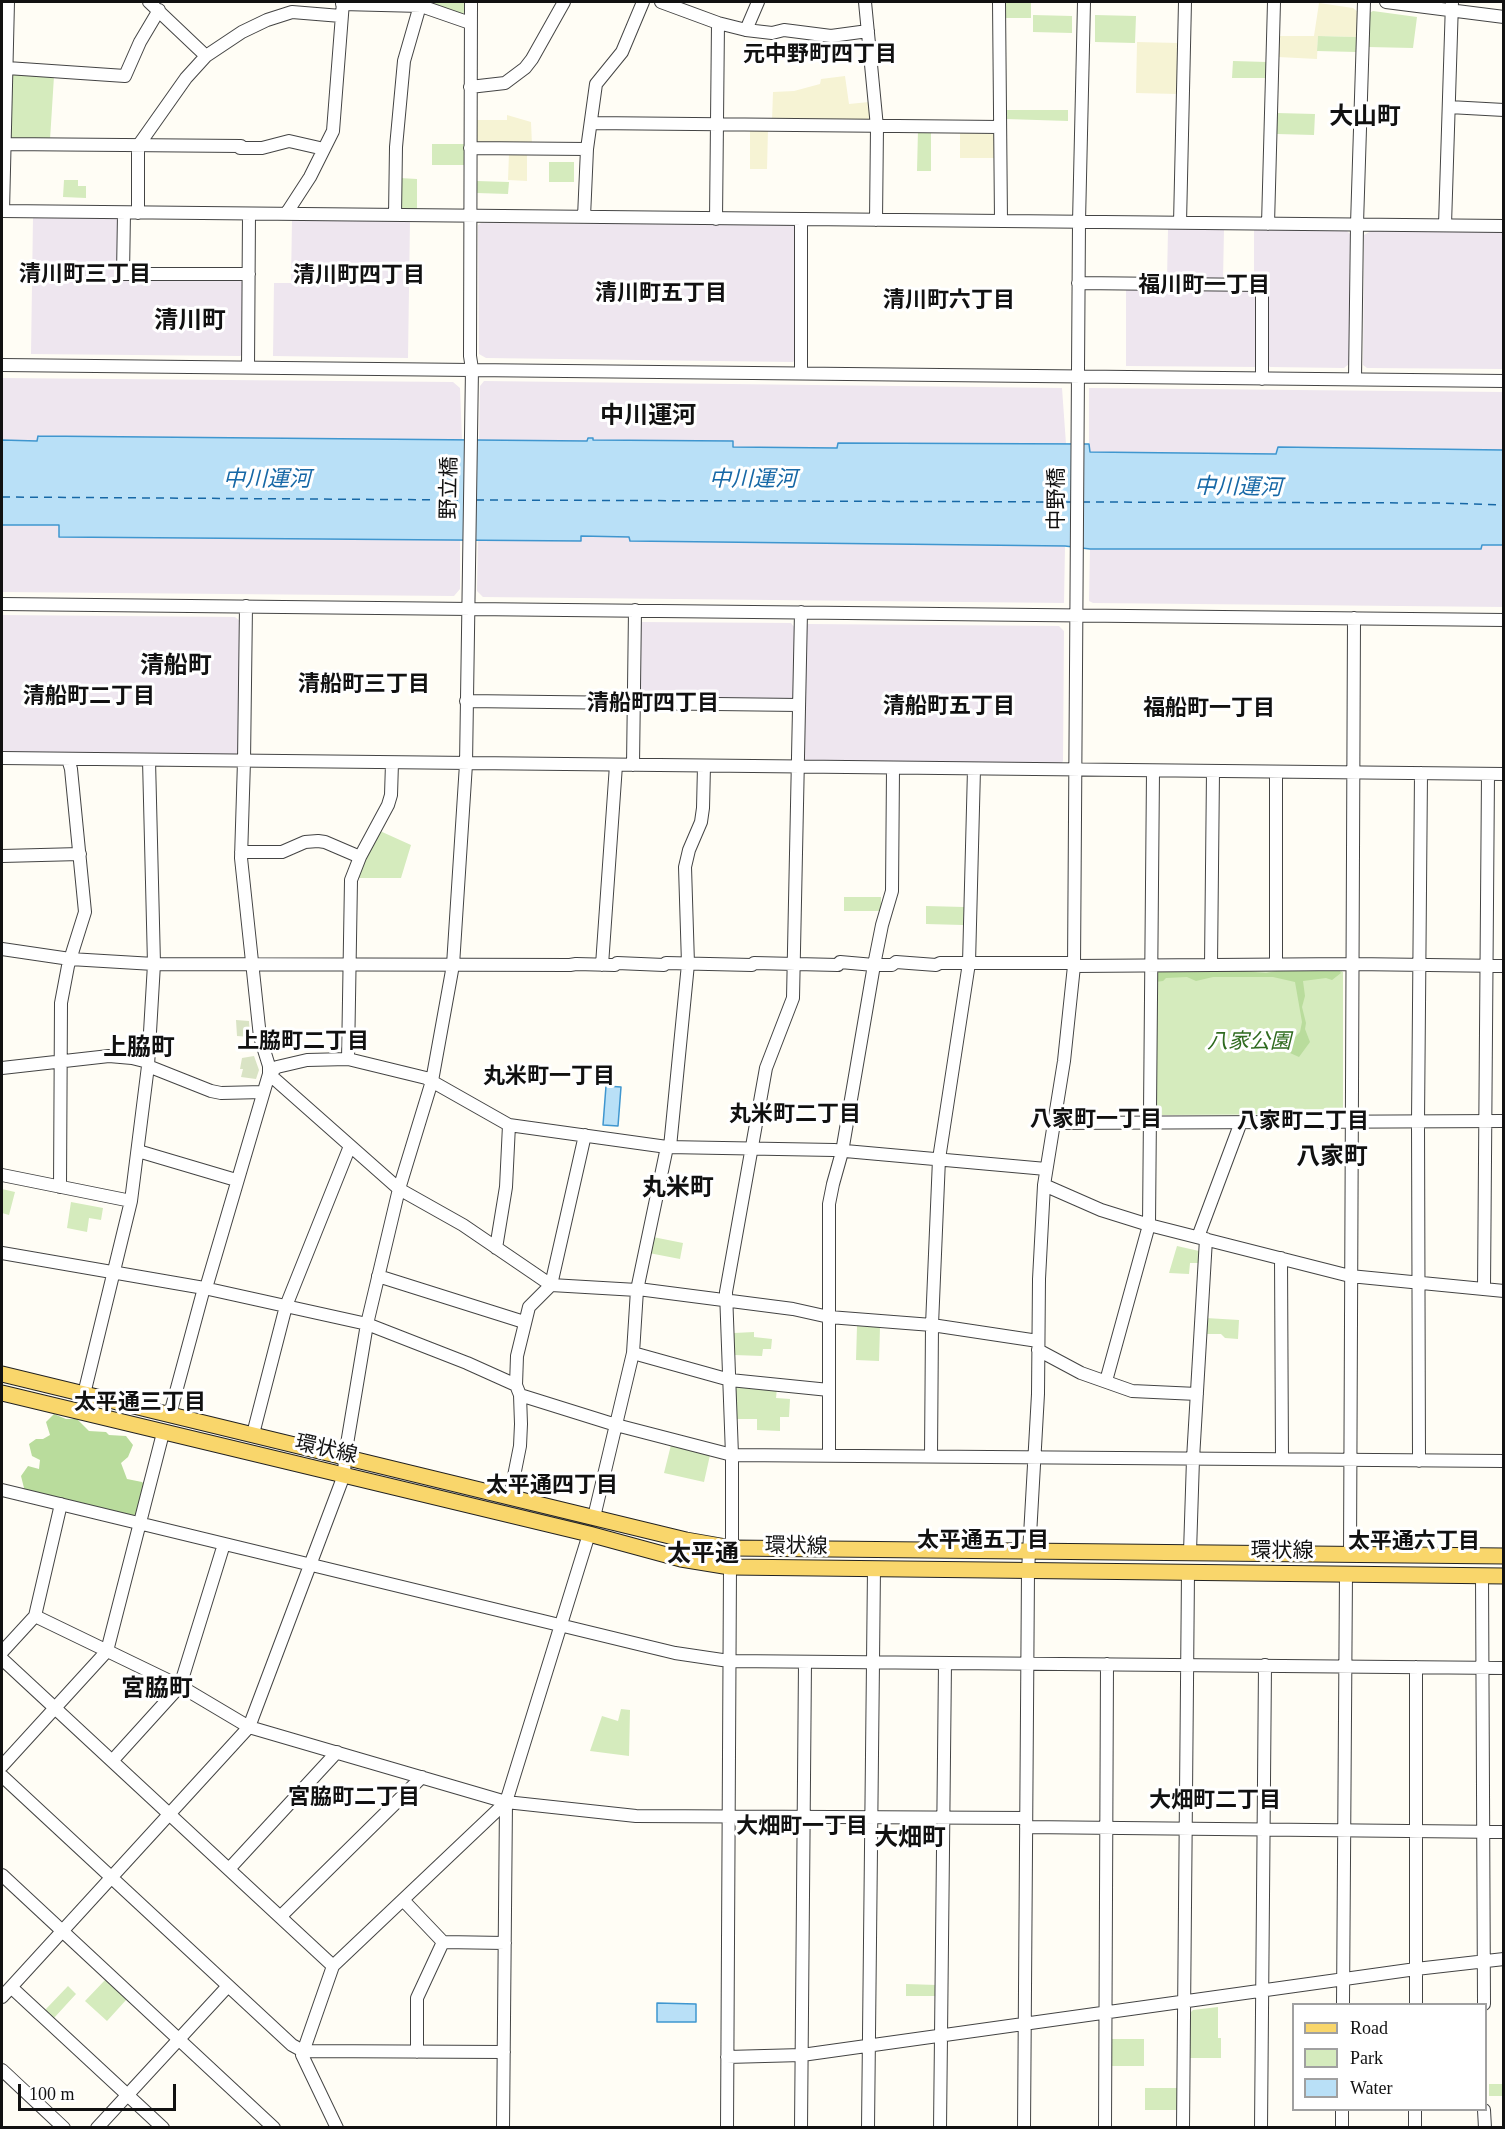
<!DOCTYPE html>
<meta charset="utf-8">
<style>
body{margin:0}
#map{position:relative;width:1505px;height:2129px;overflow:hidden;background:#fffdf5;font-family:"Times New Roman",serif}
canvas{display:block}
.frame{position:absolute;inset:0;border:3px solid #111;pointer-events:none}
.legend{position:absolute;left:1292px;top:2003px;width:195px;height:108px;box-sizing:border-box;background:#fff;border:2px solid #a0a0a0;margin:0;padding:8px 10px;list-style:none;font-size:18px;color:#111}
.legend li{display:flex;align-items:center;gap:12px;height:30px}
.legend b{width:30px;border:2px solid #a0a0a0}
.scale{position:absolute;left:18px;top:2084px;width:158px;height:27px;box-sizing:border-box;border:3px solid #111;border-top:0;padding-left:8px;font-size:18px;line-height:21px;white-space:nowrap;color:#111;-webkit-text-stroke:4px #fff;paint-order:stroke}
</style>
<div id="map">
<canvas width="1505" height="2129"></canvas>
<div class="frame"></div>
<ul class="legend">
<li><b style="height:8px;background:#f9d66b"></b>Road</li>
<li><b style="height:16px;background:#d5ebbd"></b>Park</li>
<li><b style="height:16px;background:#b9e0f7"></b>Water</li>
</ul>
<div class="scale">100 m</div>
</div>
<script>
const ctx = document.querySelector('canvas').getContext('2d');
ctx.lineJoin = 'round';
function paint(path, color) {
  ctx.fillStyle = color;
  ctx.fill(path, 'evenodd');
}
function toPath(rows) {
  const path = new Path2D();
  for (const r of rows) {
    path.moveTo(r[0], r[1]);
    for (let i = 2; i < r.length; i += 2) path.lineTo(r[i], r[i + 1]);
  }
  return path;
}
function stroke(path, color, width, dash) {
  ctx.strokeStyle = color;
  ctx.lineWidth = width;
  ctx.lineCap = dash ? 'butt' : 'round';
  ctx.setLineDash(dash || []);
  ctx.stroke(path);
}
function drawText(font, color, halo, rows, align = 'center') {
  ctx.font = font + ' "Times New Roman","Noto Sans JP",serif';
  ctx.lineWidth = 6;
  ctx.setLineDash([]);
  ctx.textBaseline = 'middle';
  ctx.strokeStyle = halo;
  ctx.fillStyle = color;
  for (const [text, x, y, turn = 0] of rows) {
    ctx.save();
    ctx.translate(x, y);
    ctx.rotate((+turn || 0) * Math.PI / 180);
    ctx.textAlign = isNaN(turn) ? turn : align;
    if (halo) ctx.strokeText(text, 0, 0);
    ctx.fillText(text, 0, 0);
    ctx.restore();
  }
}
const industrial = toPath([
 [33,217,117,218,119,221,119,278,239,279,243,283,243,354,240,356,31,354],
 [292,219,410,220,408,358,273,356,274,283,291,283],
 [481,223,794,225,794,361,793,362,486,358,479,354,478,225],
 [1168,229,1224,229,1223,281,1167,280],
 [1254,230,1346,230,1350,234,1349,364,1344,368,1270,367,1266,363,1267,281,1254,281],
 [1371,231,1503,232,1503,369,1367,368,1363,365,1364,235],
 [1126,288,1258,290,1258,367,1126,366],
 [2,378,453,382,460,388,462,440,39,436,38,441,2,440],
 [484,381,1062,388,1066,444,838,443,838,448,733,447,732,441,593,440,588,439,588,441,479,440,480,386],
 [1089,388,1503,392,1503,450,1278,447,1276,454,1089,452],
 [2,525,60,525,60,537,460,540,460,589,454,596,2,592],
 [581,536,630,537,630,541,1065,546,1064,603,483,597,477,591,478,539,580,541],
 [1482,545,1503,545,1503,607,1093,603,1089,601,1090,549,1481,549],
 [2,615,235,617,240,621,239,752,234,755,2,752],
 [638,622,791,623,795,628,794,696,789,700,639,699],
 [808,624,1059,626,1064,631,1063,761,1061,764,807,761,801,756,804,628]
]);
const farmland = toPath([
 [1319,3,1353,8,1358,12,1357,37,1318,36,1317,59,1278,57,1278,36,1314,36],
 [1137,42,1178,43,1177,94,1136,93],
 [845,76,849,104,869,102,871,117,866,121,772,121,773,92,794,91,820,84,821,79],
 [507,115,531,122,532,145,482,144,477,141,477,120,507,120],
 [750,129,768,129,767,169,750,169],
 [960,132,994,134,994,158,960,158],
 [509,153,527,154,527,181,508,180]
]);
const green = toPath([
 [426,2,464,2,464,13,460,15],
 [1004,2,1031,2,1031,18,1004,18],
 [1373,11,1417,17,1413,48,1368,47,1369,13],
 [1033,15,1072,16,1072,33,1033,32],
 [1095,15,1136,16,1135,43,1095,42],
 [1318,36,1357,37,1356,52,1317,51],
 [1233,61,1267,62,1267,78,1232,78],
 [15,73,54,76,50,140,14,140,11,137,12,76],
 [1005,110,1068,110,1068,121,1006,119],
 [1277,113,1315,114,1314,135,1277,134],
 [918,130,931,130,931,171,917,171],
 [432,144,465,144,465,165,432,165],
 [549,162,574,162,574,182,549,182],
 [400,178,417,179,417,211,404,211,399,205],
 [64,180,78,180,78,186,86,186,86,198,63,197],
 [477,181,509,182,508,194,477,193],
 [380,831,411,845,401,878,356,878],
 [844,897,881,897,881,911,844,911],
 [926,906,964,907,963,925,926,924],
 [1340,970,1343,972,1343,1112,1340,1114,1158,1115,1154,1111,1156,975,1160,971],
 [2,1189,15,1192,9,1215,2,1213],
 [71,1202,103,1208,101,1220,89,1218,87,1232,67,1228],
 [653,1237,683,1243,680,1259,649,1253],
 [1177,1246,1199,1251,1198,1263,1190,1263,1189,1274,1169,1273],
 [1206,1318,1239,1320,1238,1339,1225,1338,1221,1334,1205,1334],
 [857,1326,880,1327,879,1361,856,1360],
 [754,1332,754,1337,772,1339,771,1349,763,1349,762,1356,734,1355,734,1333],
 [738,1384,777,1388,776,1398,790,1399,789,1417,780,1417,780,1431,757,1430,757,1419,736,1419,735,1387],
 [671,1445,710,1455,704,1482,664,1473],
 [621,1709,630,1710,629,1756,590,1751,602,1716,618,1721],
 [106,1979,127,1999,107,2021,85,2001],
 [906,1984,937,1985,937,1996,906,1996],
 [68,1986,76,1994,54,2018,45,2010],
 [1218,2007,1218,2038,1221,2038,1221,2058,1188,2058,1189,2014,1193,2010],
 [1109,2039,1144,2039,1144,2066,1109,2066],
 [1489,2084,1503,2084,1503,2096,1489,2096],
 [1145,2088,1179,2088,1179,2110,1145,2110]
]);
const forest = toPath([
 [1239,967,1244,971,1266,973,1287,969,1338,968,1341,973,1332,980,1326,978,1303,981,1305,996,1302,1007,1306,1023,1305,1029,1310,1042,1299,1057,1290,1053,1295,1037,1300,1032,1302,1022,1295,982,1273,977,1213,977,1196,981,1187,977,1166,978,1163,981,1155,982,1155,970],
 [54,1414,66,1419,77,1419,89,1431,106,1432,109,1435,126,1436,133,1445,128,1457,121,1463,127,1479,142,1482,147,1487,145,1508,133,1519,57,1497,40,1502,26,1496,21,1476,28,1466,39,1469,40,1460,32,1456,29,1444,36,1439,43,1439,50,1435,46,1422]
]);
const cemetery = toPath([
 [236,1020,249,1021,250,1037,237,1036],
 [254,1056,259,1070,256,1079,241,1077,243,1069,240,1069,242,1058]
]);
const water = toPath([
 [38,436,587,441,588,438,593,438,593,440,733,441,733,447,837,448,838,443,1089,444,1090,452,1276,454,1278,447,1503,450,1503,545,1482,545,1481,549,1090,549,1065,546,630,541,629,537,581,536,581,541,59,537,59,525,2,525,2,440,37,441,38,436],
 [606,1086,621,1087,618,1126,603,1125,606,1086],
 [657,2003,696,2004,696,2022,657,2022,657,2003]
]);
const ferry = toPath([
 [2,497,466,500],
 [476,500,1072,502],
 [1082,502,1441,503,1504,505]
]);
const minor = toPath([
 [149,2,206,56],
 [661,2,718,23,746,30,772,33,784,30,831,36,868,31],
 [865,2,877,127,876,220],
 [999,2,1001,221],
 [1386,2,1504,17],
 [342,4,421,6,470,23],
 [746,30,758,2],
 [7,68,125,76,140,42,159,10],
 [470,87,505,83,525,68,532,59,564,2],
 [1449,107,1504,110],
 [591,123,1000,127],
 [5,144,241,146],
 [240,148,262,148,289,141,324,149],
 [470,148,587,149],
 [2,211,1504,226],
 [3,211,8,2],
 [124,213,123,274,249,274],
 [138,213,138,146,186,78,206,56,242,32,267,20,292,12,341,16],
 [286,214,310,177,333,131,343,2],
 [395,215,396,147,404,61,421,2],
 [584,217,587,149,596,84,622,52,643,2],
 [716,219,718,23],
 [1180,223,1185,2],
 [1268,224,1274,2],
 [1445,225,1452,2],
 [1078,283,1262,285,1262,379],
 [2,365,1504,381],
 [248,367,249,214],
 [801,373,801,219],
 [1355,379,1357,224,1364,2],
 [2,604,1504,620],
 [466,701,799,705],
 [2,758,1504,774],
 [633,765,635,610],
 [1276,772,1276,964],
 [241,852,282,852,305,842,318,841,325,842,360,857],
 [2,856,80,854],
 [2,949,70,959,154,964,570,965,576,964,615,965,617,963,664,965,666,963,752,965,754,963,838,965,840,962,874,965,892,965,896,962,936,965,940,963,1074,963],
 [602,965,616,765],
 [1211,965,1213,771],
 [1074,966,1353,964,1504,966],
 [348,1059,351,880,360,857,388,805,391,795,392,763],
 [148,1066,211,1091,221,1093,263,1092],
 [2,1068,109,1056,132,1058,148,1062],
 [269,1074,277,1067,307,1060,348,1059,426,1078,509,1125,667,1147,834,1150,1046,1169],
 [269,1074,399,1189,463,1225,551,1285,585,1135],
 [1054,1123,1504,1121],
 [670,1147,688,964,685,867,689,850,701,822,703,808,704,766],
 [138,1151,236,1180],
 [2,1175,131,1201],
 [1044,1185,1101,1210,1149,1225,1350,1276,1504,1291],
 [60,1187,61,1003,68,966,85,912,71,769,68,759],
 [1198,1237,1241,1122],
 [496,1248,506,1187,509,1125],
 [2,1253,204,1288,367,1324,467,1363,516,1385],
 [1281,1258,1282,1459],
 [378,1276,524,1322],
 [206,1288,269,1074,269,1066,260,1037,241,858,244,761,246,606],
 [638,1289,793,1309,829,1317,932,1325,1038,1341],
 [1484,1289,1488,774],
 [1038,1350,1081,1373,1132,1391,1197,1394],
 [633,1353,730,1380,829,1390],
 [1106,1381,1149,1225,1153,771],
 [84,1394,131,1201,148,1066,154,964,149,760],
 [520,1395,616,1425,732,1455,1504,1461],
 [170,1414,204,1288],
 [253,1434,286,1306,350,1146],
 [829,1455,829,1204,833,1184,842,1152,874,965,882,925,892,891,893,769],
 [931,1455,932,1325,939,1159,969,963,974,769],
 [1419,1461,1418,1121,1421,773],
 [2,1490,675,1653,729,1661,1504,1668],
 [510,1496,520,1446,521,1424,520,1395,516,1385,517,1356,529,1307,551,1285,637,1290],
 [594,1517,633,1353,637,1290,667,1147],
 [732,1548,732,1455,726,1292,766,1068,793,998,801,612],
 [1190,1552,1193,1459,1206,1239],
 [1350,1554,1354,618],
 [1482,1575,1484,2004],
 [35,1616,180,1686,249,1727,506,1802,636,1816,1026,1818],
 [2,1652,35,1616,61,1504],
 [2,1659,333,1966],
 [112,1761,180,1686,224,1544],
 [2,1766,107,1651,163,1433],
 [2,1776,292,2045,303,2051,504,2052],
 [1026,1827,1504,1832],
 [229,1869,337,1752],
 [2,1875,274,2128],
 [403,1900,443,1942,505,1943],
 [280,1917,422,1777],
 [11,1987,163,2128],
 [2,1997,249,1727,344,1475,345,1456,367,1324,399,1189,432,1081,453,965,466,764,472,369,470,356,471,2],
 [1343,2004,1346,1573],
 [1416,2004,1416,1667],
 [417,2052,417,1998,443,1942],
 [727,2057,802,2055,1416,1969,1504,1959],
 [2,2070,64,2128],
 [1484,2110,1485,2128],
 [97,2128,228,1986],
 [337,2128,302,2055,333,1966,506,1802],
 [503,2128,506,1802,589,1534],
 [727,2128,730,1567],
 [801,2128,805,1662],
 [868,2128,874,1568],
 [940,2128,945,1663],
 [1024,2128,1028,1571,1038,1394,1039,1279,1044,1185,1064,1061,1074,966,1079,222,1084,2],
 [1105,2128,1107,1664],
 [1183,2128,1188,1572],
 [1261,2128,1265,1665],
 [1342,2128,1342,2110],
 [1415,2128,1415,2110]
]);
const major = toPath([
 [2,1374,686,1540,732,1548,1504,1556],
 [2,1393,589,1534,681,1559,730,1567,1504,1576]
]);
const streetNames = [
 ["野立橋",450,488,-89],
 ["中野橋",1057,499,-90],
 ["環状線",326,1450,13],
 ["環状線",796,1547,1],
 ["環状線",1282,1551]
];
const parkNames = [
 ["八家公園",1249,1042]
];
const neighbourhoodNames = [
 ["元中野町四丁目",820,55],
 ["清川町三丁目",85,275],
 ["清川町四丁目",359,276],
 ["福川町一丁目",1204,286],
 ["清川町五丁目",661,294],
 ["清川町六丁目",949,301],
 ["清船町三丁目",364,685],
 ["清船町二丁目",89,697],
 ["清船町四丁目",653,704],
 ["清船町五丁目",949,707],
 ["福船町一丁目",1209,709],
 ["上脇町二丁目",303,1042],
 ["丸米町一丁目",549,1077],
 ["丸米町二丁目",795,1115],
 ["八家町一丁目",1096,1120],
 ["八家町二丁目",1303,1122],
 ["太平通三丁目",140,1403],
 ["太平通四丁目",552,1486],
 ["太平通五丁目",983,1541],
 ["太平通六丁目",1414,1542],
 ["宮脇町二丁目",354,1798],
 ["大畑町二丁目",1215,1801],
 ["大畑町一丁目",802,1827]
];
const waterNames = [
 ["中川運河",267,480],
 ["中川運河",753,480],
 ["中川運河",1238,488,1]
];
const quarterNames = [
 ["大山町",1365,118],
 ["清川町",190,322],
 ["中川運河",648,417],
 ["清船町",176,667],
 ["上脇町",139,1049],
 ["八家町",1332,1158],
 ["丸米町",678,1189],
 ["太平通",703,1555],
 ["宮脇町",157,1690],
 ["大畑町",910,1839]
];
paint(industrial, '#eee6ef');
paint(farmland, '#f6f3d4');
paint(green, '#d5ebbd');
paint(forest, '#b9dc9c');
paint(cemetery, '#d9e3c4');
paint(water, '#b9e0f7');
stroke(water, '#3f96cf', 1.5);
stroke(ferry, '#1768a6', 1.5, [8, 6]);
stroke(minor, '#444', 14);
stroke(major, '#222', 17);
stroke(minor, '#fff', 12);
stroke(major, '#f9d66b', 15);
drawText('21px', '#111', '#fff', streetNames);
drawText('italic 21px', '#2f6b1f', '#fff', parkNames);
drawText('bold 22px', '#111', '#fff', neighbourhoodNames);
drawText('italic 22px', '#1768a6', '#fff', waterNames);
drawText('bold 24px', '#111', '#fff', quarterNames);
</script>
